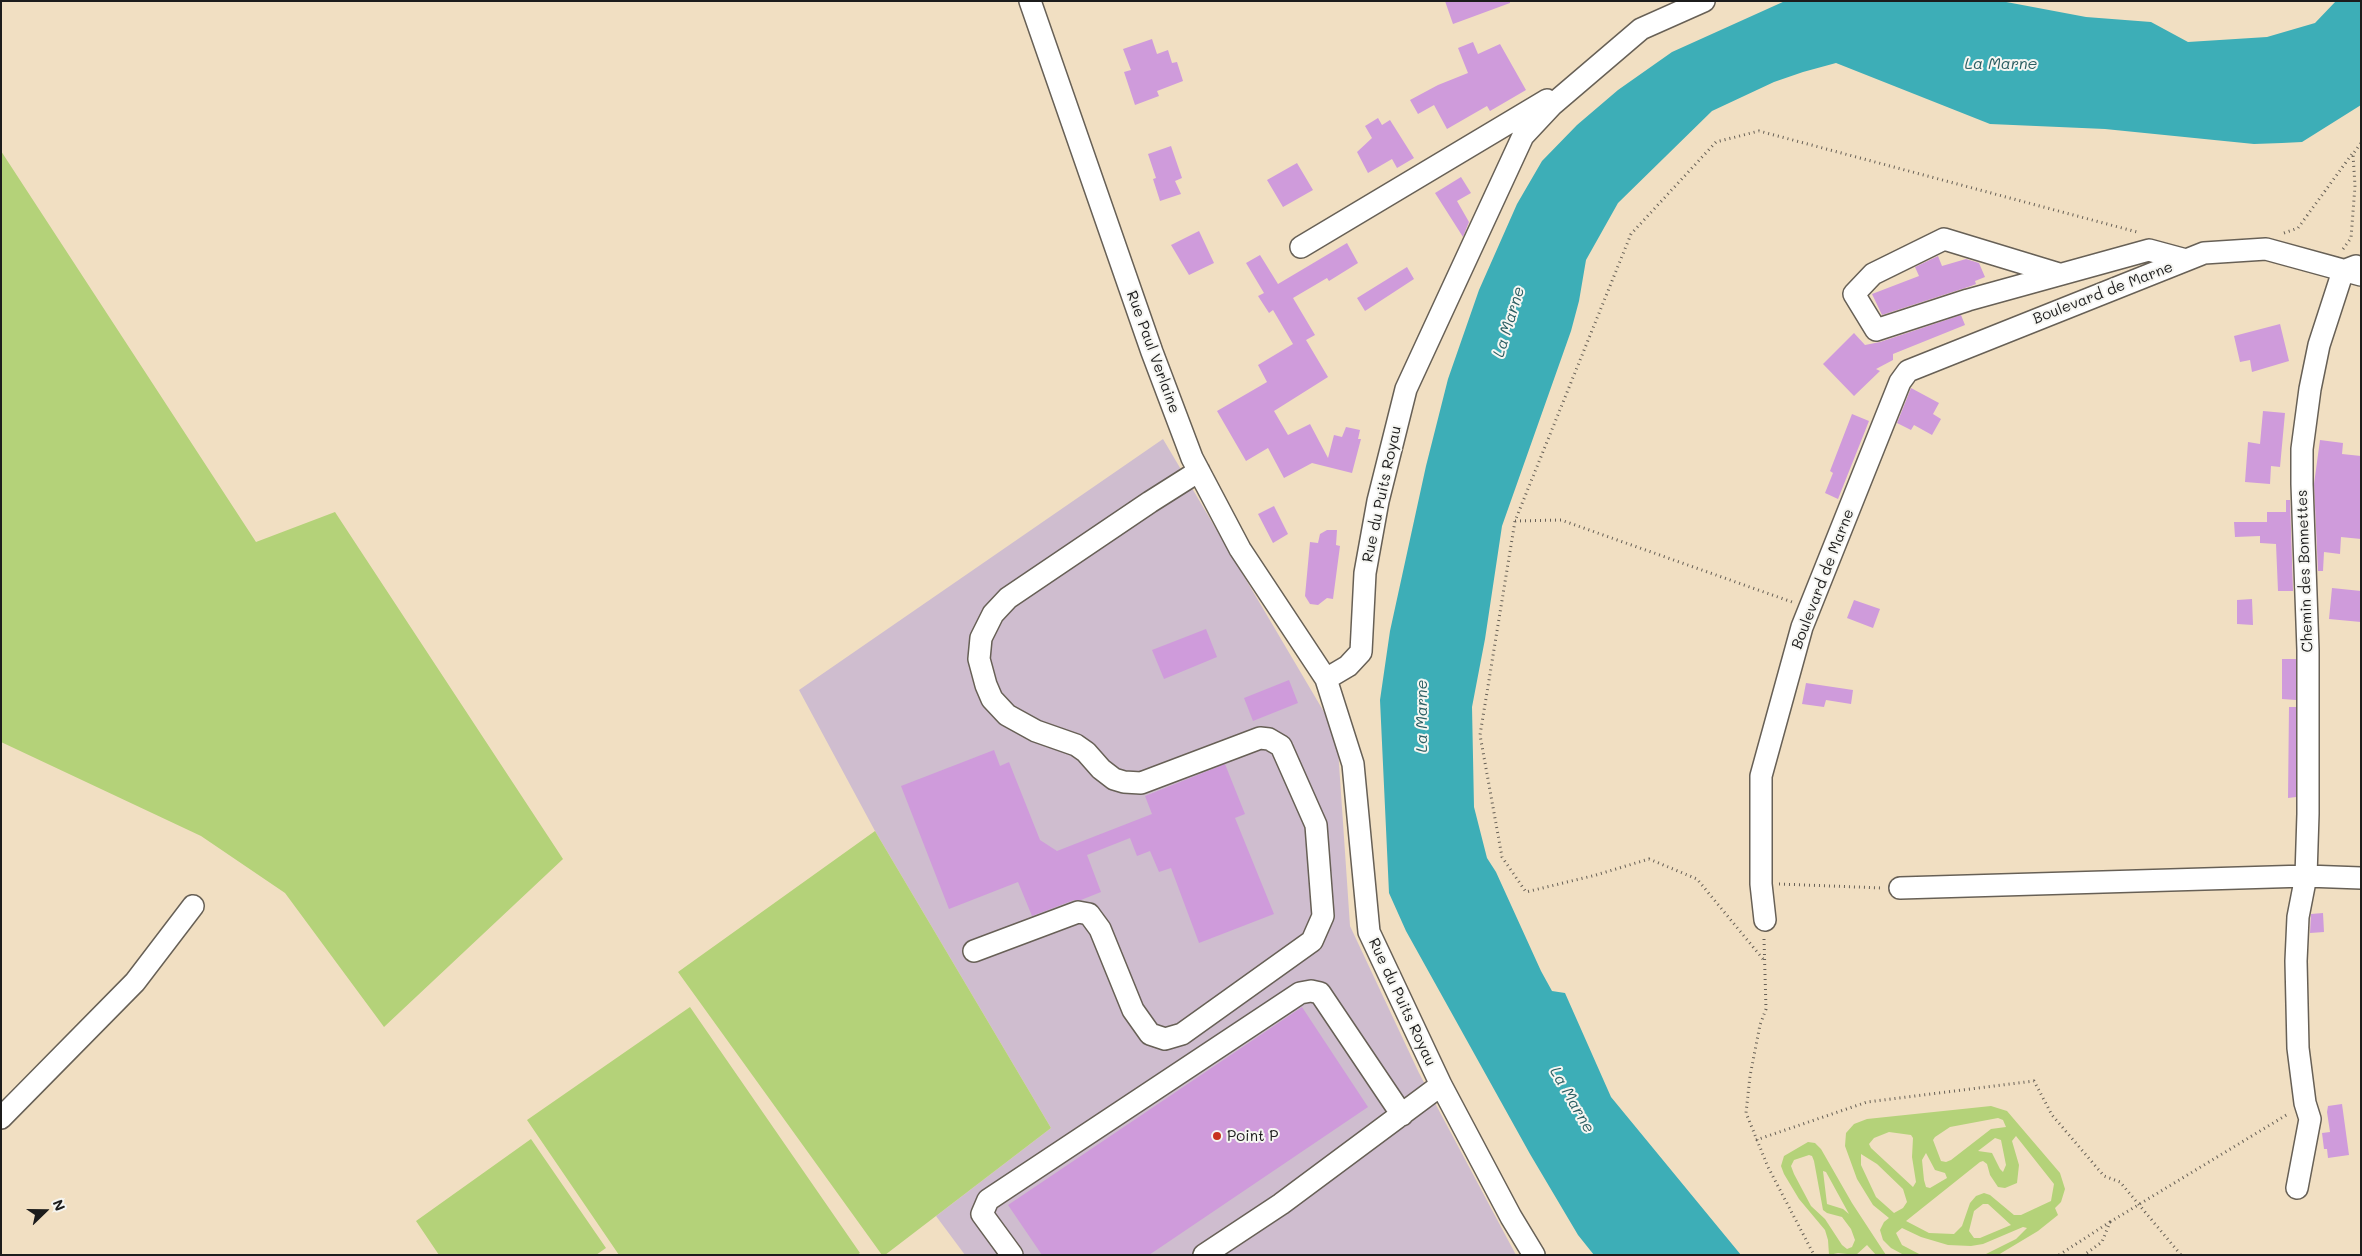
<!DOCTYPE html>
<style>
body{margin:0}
#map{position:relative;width:2362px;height:1256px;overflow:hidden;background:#f1dfc2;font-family:Mali,sans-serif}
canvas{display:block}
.frame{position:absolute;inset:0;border:2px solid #1c1c1c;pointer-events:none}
.north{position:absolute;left:20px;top:1186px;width:50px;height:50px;-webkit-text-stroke:4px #f6f6f2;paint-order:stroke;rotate:68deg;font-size:14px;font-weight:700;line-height:20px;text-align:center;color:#1c1c1c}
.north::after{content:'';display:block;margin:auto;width:18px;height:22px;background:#1c1c1c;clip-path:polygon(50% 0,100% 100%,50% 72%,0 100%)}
</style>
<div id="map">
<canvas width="2362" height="1256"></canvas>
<div class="frame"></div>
<div class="north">N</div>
</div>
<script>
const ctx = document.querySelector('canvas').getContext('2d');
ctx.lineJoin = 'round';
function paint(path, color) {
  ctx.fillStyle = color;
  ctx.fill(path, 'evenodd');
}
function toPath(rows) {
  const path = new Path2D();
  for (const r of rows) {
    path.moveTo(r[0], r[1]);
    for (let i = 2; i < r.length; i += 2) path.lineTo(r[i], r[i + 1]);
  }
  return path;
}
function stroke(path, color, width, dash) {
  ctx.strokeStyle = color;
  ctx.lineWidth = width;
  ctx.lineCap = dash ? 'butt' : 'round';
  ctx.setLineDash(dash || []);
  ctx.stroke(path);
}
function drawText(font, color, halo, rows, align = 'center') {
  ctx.font = font + ' Mali,sans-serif';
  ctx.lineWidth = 4;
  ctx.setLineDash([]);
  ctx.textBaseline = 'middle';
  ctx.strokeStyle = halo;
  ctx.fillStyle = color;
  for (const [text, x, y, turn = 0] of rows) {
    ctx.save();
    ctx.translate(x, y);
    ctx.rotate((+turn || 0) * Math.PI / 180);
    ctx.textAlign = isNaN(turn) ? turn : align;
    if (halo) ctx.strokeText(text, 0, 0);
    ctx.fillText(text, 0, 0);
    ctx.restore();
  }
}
const industrial = toPath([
 [1163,439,1337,734,1350,926,1419,1073,1516,1255,965,1255,936,1216,1051,1128,875,831,799,690]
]);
const green = toPath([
 [1,151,256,542,335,512,563,859,384,1027,285,893,201,836,1,742],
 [875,831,1051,1128,885,1255,882,1255,678,972],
 [690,1007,860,1253,857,1255,619,1255,527,1120],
 [1991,1106,2007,1111,2060,1173,2065,1189,2061,1202,2055,1208,2058,1215,2038,1231,1998,1255,1984,1255,2016,1239,2027,1228,2023,1227,1983,1244,1971,1246,1948,1245,1921,1237,1902,1228,1896,1233,1902,1245,1921,1255,1904,1255,1891,1248,1883,1240,1880,1230,1884,1222,1889,1218,1873,1205,1857,1179,1845,1146,1846,1133,1854,1124,1867,1119],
 [1998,1118,2003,1120,2006,1127,1991,1129,1951,1160,1946,1162,1941,1161,1933,1140,1935,1137,1950,1127],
 [1889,1132,1911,1135,1913,1138,1912,1157,1916,1182,1913,1187,1871,1148,1869,1144,1874,1138],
 [2016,1136,2054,1184,2051,1201,2021,1215,2014,1215,1990,1195,1984,1193,1976,1196,1970,1203,1962,1226,1954,1234,1929,1233,1906,1221,1980,1162,1983,1161,1987,1164,1990,1175,1998,1187,2005,1188,2017,1183,2019,1165,2012,1141],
 [1995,1138,2001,1140,2006,1165,2003,1172,2000,1169,1992,1153,1978,1151],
 [1926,1153,1935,1170,1945,1173,1947,1178,1930,1188,1926,1187,1924,1180,1922,1160],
 [1861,1154,1877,1164,1903,1189,1907,1202,1903,1208,1894,1213,1876,1197,1861,1165],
 [1983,1204,1988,1204,2011,1225,1980,1238,1974,1238,1969,1231,1974,1211],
 [531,1139,606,1248,596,1255,439,1255,416,1221],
 [1808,1142,1815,1143,1821,1149,1852,1203,1886,1255,1876,1255,1867,1245,1856,1255,1838,1253,1829,1255,1828,1240,1825,1230,1799,1199,1784,1174,1781,1166,1784,1156],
 [1809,1155,1812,1156,1814,1161,1823,1210,1827,1213,1842,1217,1851,1229,1855,1240,1852,1247,1847,1249,1842,1245,1825,1219,1811,1206,1794,1174,1791,1166,1794,1160],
 [1823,1171,1826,1172,1849,1214,1843,1209,1827,1204]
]);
const water = toPath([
 [1785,1,2001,1,2086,17,2151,22,2188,42,2267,37,2315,23,2336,1,2361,1,2361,105,2302,142,2282,143,2254,144,2105,129,1990,124,1836,63,1803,72,1774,82,1712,111,1618,203,1586,260,1579,301,1571,331,1502,526,1485,639,1472,707,1474,807,1487,858,1496,872,1541,971,1552,991,1565,993,1611,1097,1741,1255,1594,1255,1578,1235,1530,1154,1406,931,1389,893,1380,700,1390,631,1426,466,1448,379,1479,290,1517,204,1542,161,1577,125,1618,90,1672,52]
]);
const building = toPath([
 [1445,1,1510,1,1510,3,1453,24],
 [1152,39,1157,54,1168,50,1172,63,1177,62,1183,81,1157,91,1159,96,1135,105,1124,72,1131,70,1123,49],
 [1473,42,1478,54,1500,44,1526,90,1490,111,1487,106,1447,129,1434,105,1418,114,1410,100,1438,85,1468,73,1458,48],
 [1378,118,1382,125,1390,120,1414,158,1397,168,1392,159,1368,173,1357,152,1372,138,1365,126],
 [1171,146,1182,178,1175,181,1181,194,1160,201,1153,179,1156,178,1148,154],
 [1297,163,1313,190,1283,207,1267,180],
 [1461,177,1471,193,1457,201,1469,222,1463,237,1435,193],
 [1199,231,1214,263,1189,275,1171,245],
 [1347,243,1358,263,1329,281,1327,278,1293,298,1315,335,1306,340,1328,377,1274,411,1288,435,1310,424,1328,458,1334,435,1342,437,1346,427,1360,430,1358,439,1361,439,1352,473,1312,463,1284,478,1268,448,1246,461,1217,411,1267,382,1258,365,1293,344,1273,310,1269,313,1258,296,1264,293,1246,263,1260,255,1278,284],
 [1938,256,1942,266,1966,259,1979,263,1985,277,1975,281,1976,284,1971,286,1882,315,1872,294,1919,276,1915,267],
 [1407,267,1414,279,1365,311,1357,298],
 [1961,315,1965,325,1893,354,1893,360,1876,369,1880,371,1854,396,1823,364,1854,333,1865,345,1880,342],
 [2280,324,2289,361,2252,372,2250,360,2240,362,2234,336],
 [1911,388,1939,403,1933,414,1941,419,1932,435,1914,425,1911,430,1897,423],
 [2263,411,2285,413,2280,467,2271,466,2270,484,2245,482,2248,442,2260,444],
 [1852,414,1869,421,1838,499,1825,493,1833,473,1830,471],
 [2320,440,2343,443,2342,454,2361,456,2361,539,2341,537,2340,554,2324,552,2323,571,2318,571,2314,484],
 [2286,500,2290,500,2293,591,2278,591,2276,544,2260,543,2260,536,2235,537,2234,522,2267,522,2267,512,2286,512],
 [1274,506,1288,534,1273,543,1258,514],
 [1327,530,1337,530,1336,545,1340,546,1333,599,1327,598,1318,605,1310,604,1305,596,1310,542,1318,543,1320,534],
 [2332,588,2361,591,2361,622,2329,619],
 [2252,599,2253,625,2237,624,2237,600],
 [1854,600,1880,609,1873,628,1847,618],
 [1206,629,1217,657,1164,679,1152,650],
 [2282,659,2296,659,2296,700,2282,699],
 [1289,680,1298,703,1253,721,1244,698],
 [1806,683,1853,690,1851,704,1826,700,1824,707,1802,704],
 [2289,707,2296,707,2296,797,2288,798],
 [994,750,1000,766,1009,762,1040,840,1057,851,1152,814,1145,796,1225,764,1245,814,1235,818,1274,914,1199,943,1171,868,1159,872,1150,851,1137,856,1130,838,1087,855,1101,892,1081,900,1074,900,1032,916,1018,882,949,909,901,786],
 [2323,913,2324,932,2310,933,2311,914],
 [1302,1007,1368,1107,1149,1255,1042,1255,1008,1205],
 [2342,1104,2349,1155,2328,1158,2327,1149,2324,1149,2322,1133,2330,1132,2327,1112,2328,1106]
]);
const path = toPath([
 [2284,233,2298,228,2352,154],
 [2343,249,2351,238,2355,186,2353,154,2361,143],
 [1515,521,1561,520,1792,602],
 [1779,884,1883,888],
 [1764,939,1766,1009,1760,1025,1750,1076,1746,1113,1768,1167,1814,1255],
 [1763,959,1697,879,1649,859,1596,875,1526,892,1502,857,1480,735,1515,521,1631,234,1716,142,1759,131,2137,232],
 [1756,1140,1867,1102,2034,1081,2052,1115,2104,1176,2120,1182,2181,1255],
 [2110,1222,2288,1114],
 [2059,1255,2110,1222,2102,1242,2084,1255]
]);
const minor = toPath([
 [1030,1,1152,352,1192,458,1240,549,1326,679,1353,764,1369,932,1441,1085,1511,1217,1534,1255],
 [1301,247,1547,100],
 [2059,274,1944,239,1873,274,1854,294,1876,330,1968,300,2149,250,2186,260],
 [1326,679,1348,666,1361,652,1365,573,1378,501,1406,389,1523,136,1552,105,1641,29,1704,1],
 [1900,888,2306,876,2361,878],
 [1765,920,1761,884,1761,776,1802,627,1900,382,1908,371,2204,253,2266,249,2361,275],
 [974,951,1078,912,1089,914,1100,929,1133,1010,1150,1034,1165,1039,1182,1034,1312,941,1323,916,1316,825,1281,746,1269,739,1260,738,1141,783,1124,782,1114,779,1101,769,1086,752,1076,745,1036,731,1007,715,992,699,986,685,979,659,981,638,993,614,1008,598,1150,502,1199,471],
 [1,1118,135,982,193,906],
 [2297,1188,2310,1119,2305,1103,2298,1048,2296,961,2298,917,2306,876,2308,814,2308,650,2302,484,2302,449,2310,389,2319,345,2343,271,2356,266],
 [1012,1255,982,1214,988,1200,1300,993,1311,991,1320,993,1402,1115],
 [1204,1255,1281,1204,1441,1085]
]);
const markers = [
 [1217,1136,5,"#c8321e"]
];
const streetNames = [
 ["Boulevard de Marne",2103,293,-21],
 ["Rue Paul Verlaine",1153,352,70],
 ["Rue du Puits Royau",1382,494,-78],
 ["Chemin des Bonnettes",2305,571,-92],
 ["Boulevard de Marne",1823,579,-69],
 ["Rue du Puits Royau",1402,1002,65]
];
const poiNames = [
 ["Point P",1227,1136]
];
const waterNames = [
 ["La Marne",2001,64],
 ["La Marne",1509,322,-73],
 ["La Marne",1422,716,-90],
 ["La Marne",1572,1100,60]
];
paint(industrial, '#cfbdcf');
paint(green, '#b4d279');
paint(water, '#3daeb7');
paint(building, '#cf9bdb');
stroke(minor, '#676056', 24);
stroke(path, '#676056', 3, [1, 4]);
stroke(minor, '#fff', 21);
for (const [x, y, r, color] of markers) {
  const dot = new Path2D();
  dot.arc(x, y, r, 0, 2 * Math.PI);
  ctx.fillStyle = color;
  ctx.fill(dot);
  stroke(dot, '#f6f6f2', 2);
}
drawText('15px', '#1c1c1c', '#f6f6f2', streetNames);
drawText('15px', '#1c1c1c', '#f6f6f2', poiNames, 'left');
drawText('italic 16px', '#2b5e62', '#f6f6f2', waterNames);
</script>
